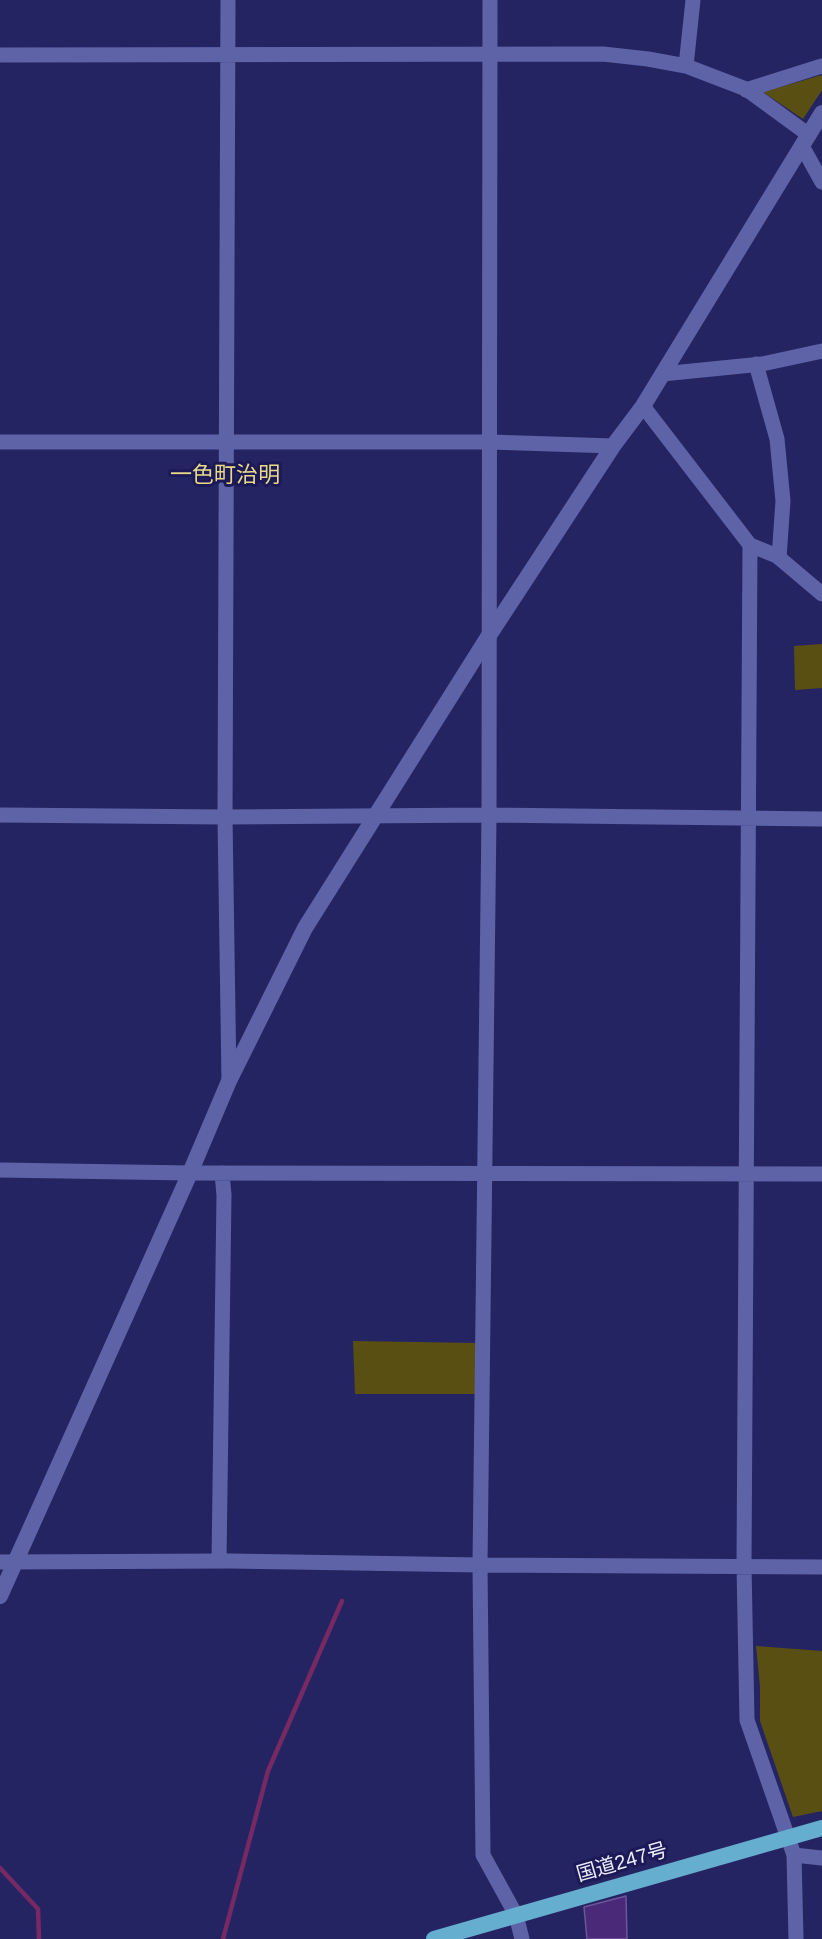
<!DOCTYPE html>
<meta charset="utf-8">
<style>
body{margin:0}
canvas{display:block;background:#252462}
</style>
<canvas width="822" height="1939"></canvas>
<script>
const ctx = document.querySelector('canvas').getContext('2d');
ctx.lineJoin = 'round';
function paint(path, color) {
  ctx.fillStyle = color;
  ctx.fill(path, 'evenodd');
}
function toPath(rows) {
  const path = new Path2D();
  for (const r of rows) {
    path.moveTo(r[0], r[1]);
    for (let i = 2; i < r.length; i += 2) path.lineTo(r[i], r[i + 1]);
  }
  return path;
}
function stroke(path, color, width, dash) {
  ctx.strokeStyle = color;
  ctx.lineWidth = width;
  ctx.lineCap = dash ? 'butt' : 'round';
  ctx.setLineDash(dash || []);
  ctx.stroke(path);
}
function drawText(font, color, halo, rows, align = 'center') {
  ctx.font = font + ' Helvetica,"Noto Sans JP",sans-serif';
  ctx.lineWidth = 6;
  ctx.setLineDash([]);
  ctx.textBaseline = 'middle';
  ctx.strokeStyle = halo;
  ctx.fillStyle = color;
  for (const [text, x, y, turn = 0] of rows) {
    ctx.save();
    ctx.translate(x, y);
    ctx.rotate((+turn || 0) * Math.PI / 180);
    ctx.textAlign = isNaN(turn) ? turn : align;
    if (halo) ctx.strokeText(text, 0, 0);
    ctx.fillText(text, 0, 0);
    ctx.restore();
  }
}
const green = toPath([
 [822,75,822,90,803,119,763,92],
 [822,644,822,688,795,690,794,646],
 [353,1341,477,1343,476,1394,355,1394],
 [756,1646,822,1651,822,1811,793,1817,760,1721,760,1686]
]);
const stream = toPath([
 [0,1868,38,1909,39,1939],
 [223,1939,268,1771,342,1601]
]);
const building = toPath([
 [626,1896,627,1939,587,1939,584,1907,626,1896]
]);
const minor = toPath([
 [228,0,225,817,229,1081],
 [490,0,489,815,480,1565,483,1855,516,1915,522,1939],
 [0,55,603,54,648,59,686,66,746,89,809,135],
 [686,66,693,0],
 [746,90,822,66],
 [802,146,822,182],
 [756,364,777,439,783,501,779,558],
 [662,374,762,364,822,351],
 [643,406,750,545,777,556,822,594],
 [0,442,490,442,613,446],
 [750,545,744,1566,747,1720,794,1855,796,1939],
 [0,815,225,817,489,815,822,819],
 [0,1170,190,1173,822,1174],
 [219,1561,224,1195,222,1173],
 [0,1562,230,1561,480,1565,822,1567],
 [794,1855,822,1858]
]);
const tertiary = toPath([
 [0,1596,190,1173,229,1081,305,928,488,637,613,446,643,406,822,113]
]);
const trunk = toPath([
 [434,1939,822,1828]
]);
const streetNames = [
 ["国道247号",622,1863,-16]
];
const quarterNames = [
 ["一色町治明",225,476]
];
paint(green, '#5a4f12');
stroke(stream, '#762963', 4.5);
paint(building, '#492978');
stroke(building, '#6d5599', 1.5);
stroke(minor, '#5e63a8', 15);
stroke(tertiary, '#5e63a8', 16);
stroke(trunk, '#66aed0', 16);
drawText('20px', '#e9ecfb', '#1c1957', streetNames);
drawText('22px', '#e8d98a', '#1c1957', quarterNames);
</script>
